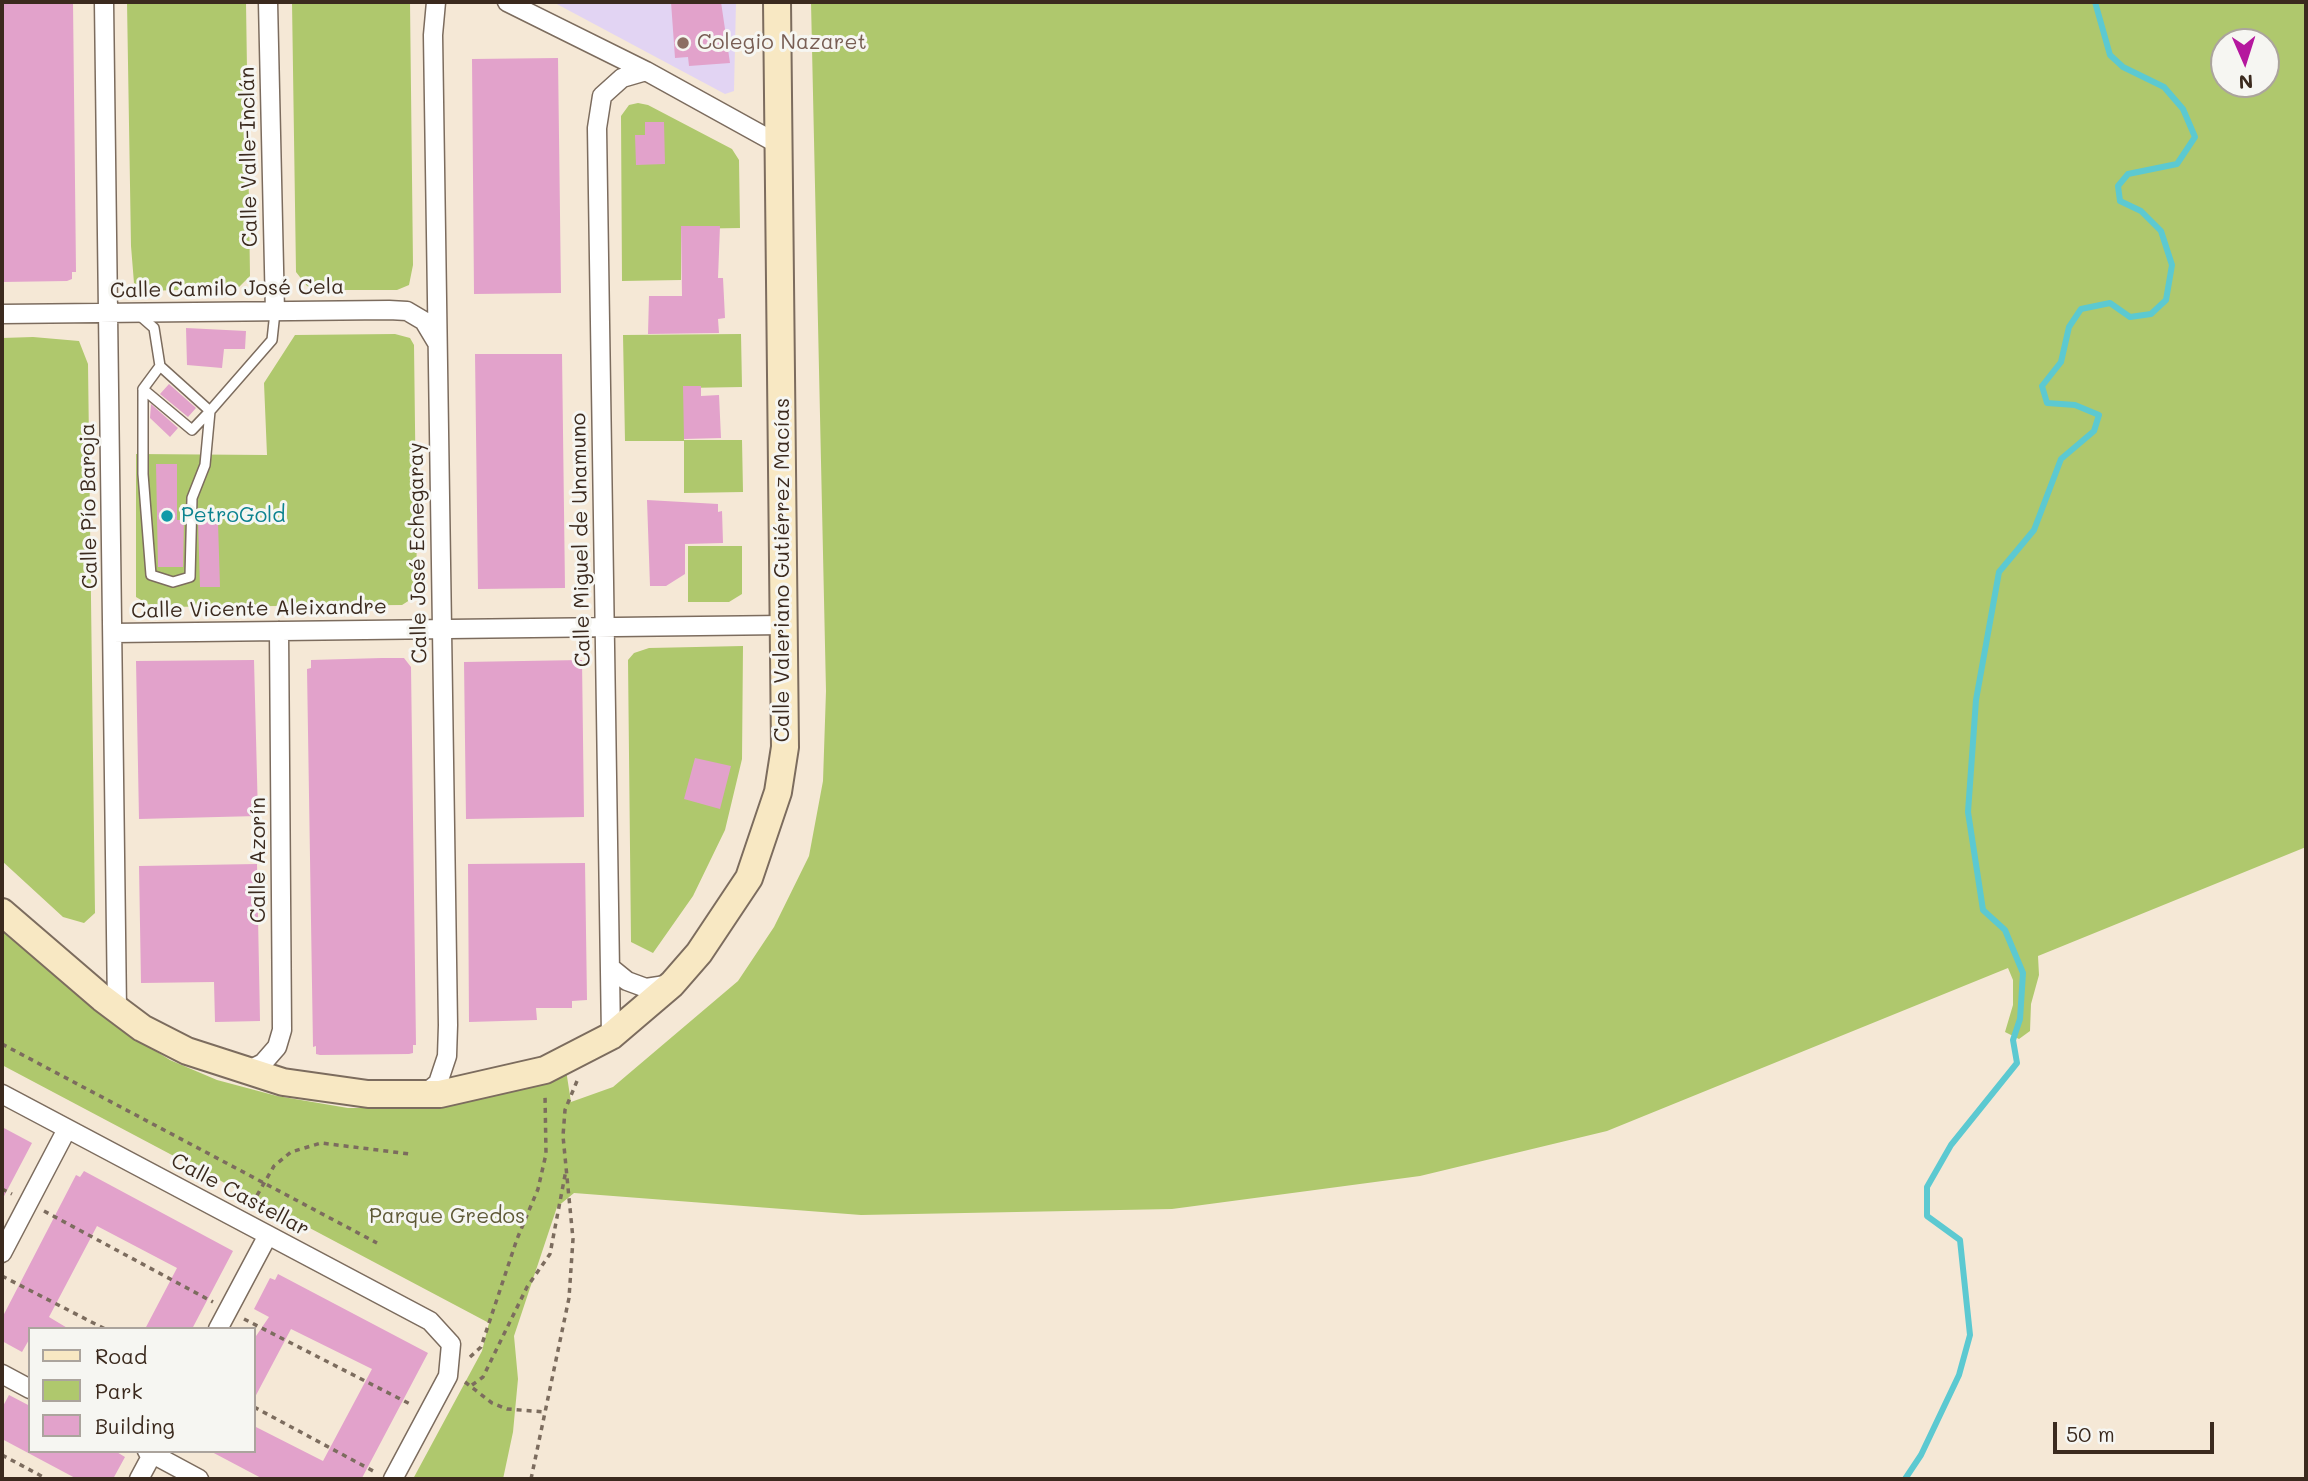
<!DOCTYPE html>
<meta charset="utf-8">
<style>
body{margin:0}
#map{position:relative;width:2308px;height:1481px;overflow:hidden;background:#f5e8d6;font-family:Mali,sans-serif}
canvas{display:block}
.frame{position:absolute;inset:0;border:4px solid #3b2a1e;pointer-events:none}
.legend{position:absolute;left:28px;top:1327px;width:228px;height:126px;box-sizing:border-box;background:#f6f6f2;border:2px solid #aba49d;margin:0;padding:9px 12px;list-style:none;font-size:21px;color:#3b2a1e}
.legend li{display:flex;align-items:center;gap:14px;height:35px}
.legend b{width:35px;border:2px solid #aba49d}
.north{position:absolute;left:2210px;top:28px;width:70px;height:70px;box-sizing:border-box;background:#f6f6f2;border:2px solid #aba49d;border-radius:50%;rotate:177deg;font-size:19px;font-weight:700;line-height:28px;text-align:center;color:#3b2a1e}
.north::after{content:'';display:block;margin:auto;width:24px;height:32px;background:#b5179e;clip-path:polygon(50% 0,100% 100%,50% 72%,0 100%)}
.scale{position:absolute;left:2053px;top:1422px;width:161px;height:32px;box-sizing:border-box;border:4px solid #3b2a1e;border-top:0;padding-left:9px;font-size:21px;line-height:24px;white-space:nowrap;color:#3b2a1e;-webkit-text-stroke:5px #f6f6f2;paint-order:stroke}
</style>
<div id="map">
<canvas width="2308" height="1481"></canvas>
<div class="frame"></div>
<ul class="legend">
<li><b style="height:9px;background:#f8e8c3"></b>Road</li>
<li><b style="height:19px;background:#afc86d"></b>Park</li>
<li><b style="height:19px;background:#e2a2cb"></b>Building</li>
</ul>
<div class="north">N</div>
<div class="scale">50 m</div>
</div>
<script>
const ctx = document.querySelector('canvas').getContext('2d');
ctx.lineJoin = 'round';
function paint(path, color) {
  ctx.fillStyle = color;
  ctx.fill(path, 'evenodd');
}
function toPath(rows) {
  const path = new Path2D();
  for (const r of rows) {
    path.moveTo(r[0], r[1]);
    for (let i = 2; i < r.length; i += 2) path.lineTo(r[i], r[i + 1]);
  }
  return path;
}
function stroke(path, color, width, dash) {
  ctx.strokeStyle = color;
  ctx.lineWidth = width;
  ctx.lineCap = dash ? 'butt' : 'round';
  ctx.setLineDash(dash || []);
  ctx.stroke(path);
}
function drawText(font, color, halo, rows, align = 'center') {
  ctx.font = font + ' Mali,sans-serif';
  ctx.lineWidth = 6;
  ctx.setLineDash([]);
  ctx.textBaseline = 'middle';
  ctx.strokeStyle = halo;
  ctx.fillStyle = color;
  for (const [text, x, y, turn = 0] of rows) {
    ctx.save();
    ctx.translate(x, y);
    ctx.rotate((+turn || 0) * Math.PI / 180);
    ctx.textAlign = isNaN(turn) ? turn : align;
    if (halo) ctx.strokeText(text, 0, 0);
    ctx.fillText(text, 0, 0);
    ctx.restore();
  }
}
const built = toPath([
 [553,2,736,2,734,91,725,94]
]);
const green = toPath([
 [127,2,246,2,250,276,238,288,147,291,134,283,131,246],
 [292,2,410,2,413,265,409,285,397,290,317,290,307,286,296,272],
 [811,2,2306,2,2306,847,2038,956,2039,975,2031,1004,2030,1031,2019,1039,2005,1032,2013,1005,2013,980,2008,968,1607,1131,1420,1176,1172,1209,861,1215,574,1193,557,1207,514,1336,518,1379,513,1432,503,1479,413,1479,482,1351,489,1323,2,1065,2,929,116,1026,170,1060,217,1080,277,1096,348,1108,403,1108,459,1103,566,1070,571,1102,613,1087,738,981,774,927,809,856,823,781,826,691],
 [2224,42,2266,42,2266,84,2224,84],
 [638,103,648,105,732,149,739,160,740,228,681,229,681,280,622,281,621,116,629,105],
 [395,334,410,338,414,345,417,587,413,598,402,605,153,607,136,597,136,454,267,455,264,383,295,335],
 [741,334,742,387,684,388,684,440,742,440,743,492,684,493,684,441,625,441,623,335],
 [33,337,79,341,88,364,95,913,84,923,63,917,2,861,2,338],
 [688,546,742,546,742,594,729,602,688,602],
 [743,646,742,759,725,830,693,896,653,953,631,942,628,660,634,653,649,648]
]);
const stream = toPath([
 [1905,1479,1921,1455,1959,1375,1970,1335,1960,1240,1927,1216,1927,1187,1951,1145,2017,1063,2013,1040,2020,1019,2023,973,2005,930,1983,910,1968,812,1976,700,1999,572,2034,530,2061,459,2094,431,2099,415,2075,405,2047,403,2042,386,2061,362,2069,327,2081,309,2110,303,2130,317,2151,314,2166,300,2172,265,2161,231,2141,211,2120,201,2118,186,2128,174,2177,164,2195,137,2183,109,2164,87,2123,67,2110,55,2095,2]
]);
const building = toPath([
 [2,2,73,2,76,272,72,272,72,279,67,281,2,282],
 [671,2,721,2,730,63,689,66,688,57,675,58],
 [558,58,561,293,474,294,472,59],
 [645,122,664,122,665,164,636,165,635,135,645,135],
 [681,226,720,226,718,278,723,278,725,318,718,319,719,333,648,334,649,296,682,296],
 [186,328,246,331,245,349,224,349,222,368,187,365],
 [475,354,562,354,565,588,478,589],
 [169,384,196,408,188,417,160,394],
 [683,386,701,386,701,396,719,395,721,438,684,439],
 [151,404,178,428,170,437,150,418],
 [156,464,177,464,177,520,184,520,183,567,158,567],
 [647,500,718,504,718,512,722,511,723,543,685,544,685,574,666,586,650,586],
 [198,521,218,522,220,587,200,587],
 [382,658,404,658,411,667,416,1045,413,1045,413,1053,409,1054,320,1055,316,1054,316,1046,313,1047,307,669,311,668,311,660],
 [254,660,258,816,139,819,136,661],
 [582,660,584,817,466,819,464,662],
 [695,758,731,766,720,809,684,799],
 [585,863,587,1000,572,1001,572,1008,536,1008,537,1020,469,1022,468,864],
 [257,864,260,1021,215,1022,214,982,141,983,139,866],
 [2,1127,32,1143,2,1200],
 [84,1171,233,1251,192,1329,145,1329,177,1268,97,1226,49,1317,69,1329,30,1329,30,1338,22,1352,2,1341,2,1318,76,1175,80,1177],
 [278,1274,428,1353,362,1478,365,1479,263,1479,210,1451,254,1451,254,1426,323,1461,372,1369,291,1329,254,1399,254,1339,269,1317,254,1309,270,1278,275,1280],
 [9,1395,30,1406,30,1451,115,1451,125,1457,113,1479,77,1479,2,1439,2,1408]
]);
const path = toPath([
 [2,1044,377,1243],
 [2,1189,12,1194],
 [252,1204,274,1166,291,1152,321,1143,410,1154],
 [44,1211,213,1302],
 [2,1276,105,1329],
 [244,1319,412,1405],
 [470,1357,481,1347,517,1239,538,1189,546,1154,545,1094],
 [465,1382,492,1403,507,1409,546,1412],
 [472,1385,483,1377,527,1287,550,1254,566,1170],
 [254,1407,375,1472],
 [2,1455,47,1479],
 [531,1479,569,1298,573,1239,563,1136,565,1110,577,1081]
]);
const service = toPath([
 [138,314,154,328,160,366,210,411,272,340,275,312],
 [160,366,143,389,192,430,210,411],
 [143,389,143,474,151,575,173,582,190,577,192,498,205,465,210,411]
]);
const minor = toPath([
 [104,2,117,1010],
 [268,2,275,312],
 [507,2,646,71,778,144],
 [2,314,389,310,407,311,424,321,436,341],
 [113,633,784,625],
 [611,968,627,981,646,988,672,984],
 [611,1036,597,128,602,96,622,78,646,71],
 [245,1072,263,1063,277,1047,282,1030,279,631],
 [2,1094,430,1321,451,1344,448,1376,393,1479],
 [423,1095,438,1083,447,1056,448,1025,433,35,436,2],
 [2,1253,67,1129],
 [218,1329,268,1235],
 [2,1374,30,1389],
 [147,1451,199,1479],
 [139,1479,154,1451]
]);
const secondary = toPath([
 [2,912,102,998,142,1028,187,1051,283,1082,368,1094,440,1094,545,1070,611,1036,672,984,699,953,749,878,778,792,785,747,777,2]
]);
const markers = [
 [683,43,7,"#8d6e63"],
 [167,516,7,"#0f9aa8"]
];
const educationNames = [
 ["Colegio Nazaret",697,43]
];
const streetNames = [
 ["Calle Valle-Inclán",249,157,-91],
 ["Calle Camilo José Cela",227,289,-1],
 ["Calle Pío Baroja",89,506,-91],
 ["Calle Miguel de Unamuno",581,540,-91],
 ["Calle José Echegaray",418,553,-91],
 ["Calle Valeriano Gutiérrez Macías",783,570,-90],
 ["Calle Vicente Aleixandre",259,609,-1],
 ["Calle Azorín",259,860,-90],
 ["Calle Castellar",240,1195,28]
];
const cultureNames = [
 ["PetroGold",181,516]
];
const parkNames = [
 ["Parque Gredos",447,1217]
];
paint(built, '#e2d4f3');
paint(green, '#afc86d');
stroke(stream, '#5cc9d1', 6);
paint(building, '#e2a2cb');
stroke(service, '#7c6c5e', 12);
stroke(minor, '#7c6c5e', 21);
stroke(secondary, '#7c6c5e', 30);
stroke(path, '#7c6c5e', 3.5, [5, 5]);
stroke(service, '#fff', 9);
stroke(minor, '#fff', 18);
stroke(secondary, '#f8e8c3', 26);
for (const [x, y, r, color] of markers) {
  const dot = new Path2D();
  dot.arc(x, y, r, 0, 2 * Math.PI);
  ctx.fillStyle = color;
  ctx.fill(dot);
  stroke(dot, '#f6f6f2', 2.5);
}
drawText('21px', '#785e54', '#f6f6f2', educationNames, 'left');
drawText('21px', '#3b2a1e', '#f6f6f2', streetNames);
drawText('21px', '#0d838f', '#f6f6f2', cultureNames, 'left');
drawText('21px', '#5e5936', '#f6f6f2', parkNames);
</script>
